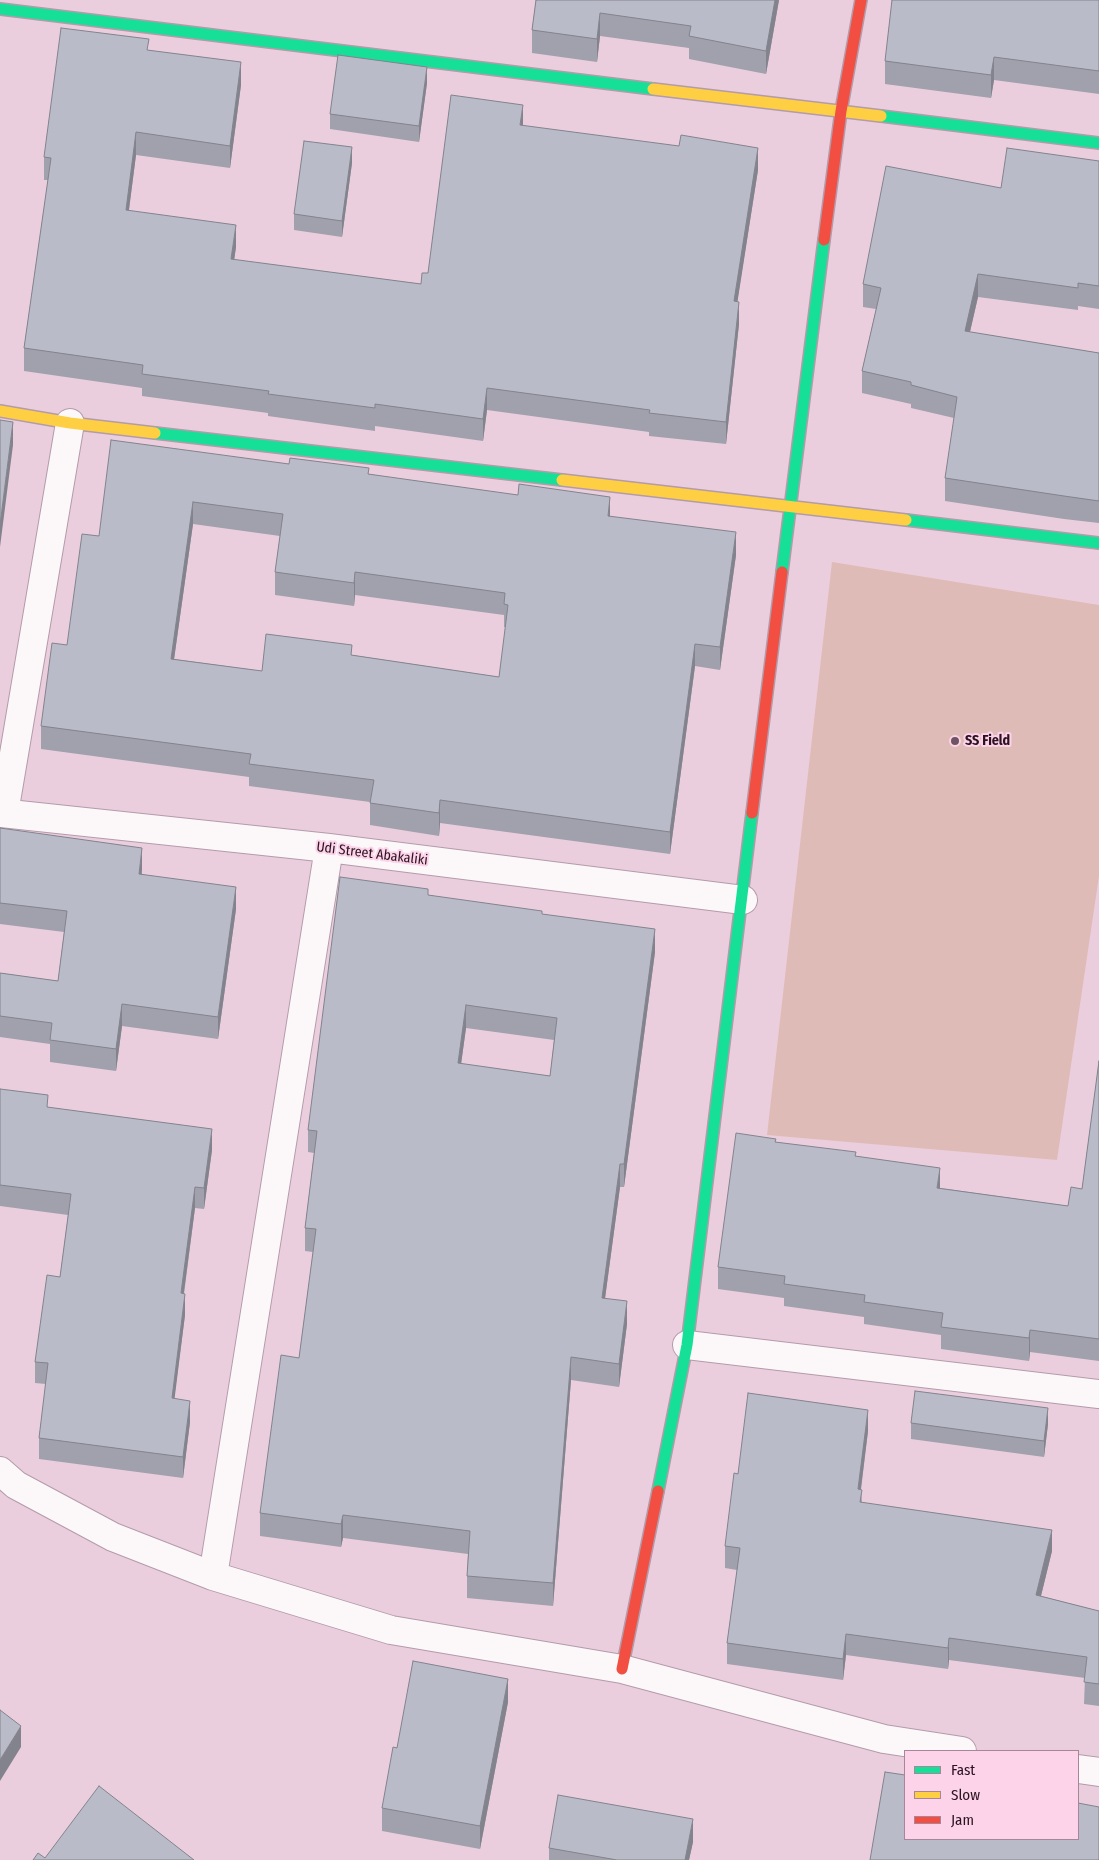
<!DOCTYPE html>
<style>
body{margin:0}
#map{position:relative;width:1099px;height:1860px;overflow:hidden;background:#ebcedd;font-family:"Fira Sans Condensed",sans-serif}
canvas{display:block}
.legend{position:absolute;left:904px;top:1750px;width:175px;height:90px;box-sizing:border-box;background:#fcd3e9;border:1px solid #a88699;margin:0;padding:6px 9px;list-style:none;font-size:15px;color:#2a1220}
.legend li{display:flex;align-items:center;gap:10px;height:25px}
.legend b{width:25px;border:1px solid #a88699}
</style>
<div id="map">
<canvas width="1099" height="1860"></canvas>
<ul class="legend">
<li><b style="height:6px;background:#16e098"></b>Fast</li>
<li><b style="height:6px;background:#ffcf43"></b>Slow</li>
<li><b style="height:6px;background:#f24e42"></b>Jam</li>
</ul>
</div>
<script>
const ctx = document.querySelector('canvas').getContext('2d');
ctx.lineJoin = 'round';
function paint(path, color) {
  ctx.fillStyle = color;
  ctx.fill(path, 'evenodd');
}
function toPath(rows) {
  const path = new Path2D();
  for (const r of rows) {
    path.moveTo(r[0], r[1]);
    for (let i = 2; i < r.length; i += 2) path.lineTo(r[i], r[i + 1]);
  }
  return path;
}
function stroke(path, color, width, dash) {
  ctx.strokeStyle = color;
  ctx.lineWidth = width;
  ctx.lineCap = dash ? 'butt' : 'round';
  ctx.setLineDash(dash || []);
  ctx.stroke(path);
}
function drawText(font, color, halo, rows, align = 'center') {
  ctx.font = font + ' "Fira Sans Condensed",sans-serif';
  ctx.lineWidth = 4;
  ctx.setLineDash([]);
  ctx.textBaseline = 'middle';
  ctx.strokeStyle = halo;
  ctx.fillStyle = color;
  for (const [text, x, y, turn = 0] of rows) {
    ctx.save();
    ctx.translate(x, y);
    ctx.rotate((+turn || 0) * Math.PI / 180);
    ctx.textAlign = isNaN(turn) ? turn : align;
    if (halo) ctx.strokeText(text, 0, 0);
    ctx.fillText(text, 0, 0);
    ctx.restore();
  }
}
const green = toPath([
 [832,562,1099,605,1099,876,1057,1160,767,1135]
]);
const street = toPath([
 [0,813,329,848,743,900],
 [4,813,70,423],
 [687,1345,1099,1394],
 [0,1471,16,1485,113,1537,213,1576,391,1630,622,1669,884,1739,962,1751],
 [213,1576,329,848],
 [1078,1769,1099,1772]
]);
const fast = toPath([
 [0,9,653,89],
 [881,116,1099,143],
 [155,433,562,480],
 [906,520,1099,543],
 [782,572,824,240],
 [658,1491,687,1345,752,813]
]);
const slow = toPath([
 [653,89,881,116],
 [0,411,70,423,155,433],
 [562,480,906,520]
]);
const jam = toPath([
 [824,240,841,111,861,0],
 [752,813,782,572],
 [622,1669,658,1491]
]);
const wall = toPath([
 [536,0,779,0,766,74,689,59,689,48,600,36,597,62,532,53,532,30],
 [1099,0,1099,94,994,80,991,98,885,84,885,61],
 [149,50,241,85,230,168,136,155,129,210,236,247,234,260,421,284,523,126,758,170,737,302,739,324,726,444,649,436,649,432,487,410,483,441,375,426,375,431,268,416,268,413,142,396,142,388,24,371,24,348,48,180,44,180,44,157],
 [427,83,419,142,330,129,330,114],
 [1099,161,1099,309,1078,306,1078,310,978,297,970,332,1099,353,1099,523,1064,519,945,501,945,478,954,418,911,408,911,404,862,393,862,371,876,309,863,307,863,284,1001,188],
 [352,163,342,237,294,230,294,214],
 [289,464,369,474,610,516,736,555,720,670,695,666,670,854,440,823,439,836,370,825,370,802,249,786,249,777,41,749,41,726,67,645,99,536],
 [193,524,280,536,275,572,275,595,354,606,355,595,504,615,504,627,506,627,499,677,352,655,262,671,174,659],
 [0,828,142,869,142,874,236,909,218,1039,122,1026,116,1071,50,1062,50,1044,0,1037,0,973,58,981,64,932,0,924],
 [428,895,542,914,655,952,624,1187,620,1187,605,1298,627,1324,619,1387,571,1380,553,1606,467,1598,467,1576,468,1554,343,1538,341,1547,260,1536,260,1513,299,1358,313,1252,305,1251,305,1228,314,1153,308,1152,308,1130],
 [466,1028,554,1040,550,1076,461,1064],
 [1099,1061,1099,1361,1030,1352,1029,1361,941,1349,941,1335,864,1324,864,1317,784,1306,784,1298,718,1289,718,1267,776,1142,856,1156,940,1188,1068,1206,1082,1189],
 [0,1089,48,1107,212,1150,204,1209,195,1208,184,1294,185,1315,174,1399,190,1422,183,1478,39,1459,39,1438,46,1384,35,1383,35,1362,60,1277,68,1215,0,1206],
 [911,1423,1048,1424,1044,1457,911,1439],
 [868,1431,861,1490,862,1502,1052,1551,1041,1596,1099,1611,1099,1706,1084,1704,1085,1678,949,1660,948,1669,846,1655,843,1680,727,1664,727,1643,737,1570,725,1568,725,1546,738,1474],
 [508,1702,480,1849,382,1831,382,1808,397,1748],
 [693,1842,689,1860,549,1860,549,1848]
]);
const shadedWall = toPath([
 [775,0,779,0,766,74,766,51],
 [600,13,600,36,597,62,597,39],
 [994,57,994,80,991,98,991,75],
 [241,62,241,85,230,168,230,146],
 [427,67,427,83,419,142,419,126],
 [523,105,523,128,520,125],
 [136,132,136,155,126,232,126,210],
 [352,147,352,163,342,237,342,221],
 [758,148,758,170,734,324,734,301],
 [236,225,236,247,231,282,231,259],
 [978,274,978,297,965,353,965,331],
 [739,302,739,324,726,444,726,422],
 [487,388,487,410,483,441,483,419],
 [13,422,13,445,0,547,0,525],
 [610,497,610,519,608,516],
 [193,502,193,524,171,681,171,659],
 [736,532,736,555,720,670,720,647],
 [355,572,355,595,354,606,354,583],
 [695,644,695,666,670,854,670,832],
 [440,800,440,823,439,836,439,813],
 [142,848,142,869,139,895,139,874],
 [236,887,236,909,218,1039,218,1017],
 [655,929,655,952,624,1187,624,1164],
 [122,1004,122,1026,116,1071,116,1049],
 [466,1005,466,1028,458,1086,458,1063],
 [212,1129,212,1150,204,1209,204,1188],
 [620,1164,620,1187,602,1321,602,1298],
 [940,1168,940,1190,937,1188],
 [195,1187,195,1208,181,1314,181,1293],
 [185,1294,185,1315,172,1419,172,1398],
 [627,1301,627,1324,619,1387,619,1364],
 [1030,1330,1030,1352,1029,1361,1029,1338],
 [571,1357,571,1380,553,1606,553,1583],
 [190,1401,190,1422,183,1478,183,1457],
 [1048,1408,1048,1424,1044,1457,1044,1441],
 [868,1410,868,1431,858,1511,858,1489],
 [343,1515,343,1538,341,1547,341,1524],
 [1052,1530,1052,1551,1036,1616,1036,1595],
 [846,1634,846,1655,843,1680,843,1659],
 [949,1638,949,1660,948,1669,948,1648],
 [508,1679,508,1702,480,1849,480,1826],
 [21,1726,21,1747,0,1781,0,1760],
 [693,1819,693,1842,689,1860,685,1860]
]);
const building = toPath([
 [536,0,775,0,766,51,689,36,691,26,600,13,597,39,532,30,536,0],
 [892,0,1099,0,1099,71,994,57,991,75,885,61,892,0],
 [61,28,149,39,147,50,241,62,230,146,136,132,126,210,236,225,231,259,421,284,422,273,428,273,451,95,523,105,520,125,679,146,681,135,758,148,734,301,739,302,726,422,649,413,650,410,487,388,483,419,375,404,375,408,268,394,269,391,142,374,143,365,24,348,51,158,44,157,61,28],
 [338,55,427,67,419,126,330,114,338,55],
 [304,141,352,147,342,221,294,214,304,141],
 [1007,148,1099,161,1099,286,1078,283,1078,288,978,274,965,331,1099,353,1099,501,1064,496,945,478,957,397,911,385,911,382,862,371,881,288,863,284,886,166,1001,188,1007,148],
 [0,420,13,422,0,525,0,420],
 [111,440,289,464,290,458,369,468,368,474,518,495,519,484,610,497,608,516,736,532,720,647,695,644,670,832,440,800,439,813,370,803,374,780,249,764,251,754,41,726,52,643,67,645,82,534,99,536,111,440],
 [193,502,283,514,275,572,354,583,355,572,505,593,504,604,508,605,499,677,351,655,352,645,266,634,262,671,171,659,193,502],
 [0,828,142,848,139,874,236,887,218,1017,122,1004,116,1049,50,1040,52,1023,0,1016,0,973,58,981,67,911,0,903,0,828],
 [340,877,428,889,428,895,542,911,542,914,655,929,624,1164,620,1164,602,1298,627,1301,619,1364,571,1357,553,1583,467,1576,470,1531,343,1515,341,1524,260,1513,281,1355,299,1358,316,1229,305,1228,317,1131,308,1130,340,877],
 [466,1005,557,1018,550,1076,458,1063,466,1005],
 [1099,1061,1099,1339,1030,1330,1029,1338,941,1327,943,1313,864,1302,865,1295,784,1284,785,1276,718,1267,736,1133,776,1139,775,1142,856,1152,855,1156,940,1168,937,1188,1068,1206,1071,1187,1082,1189,1099,1061],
 [0,1089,48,1095,47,1107,212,1129,204,1188,195,1187,181,1293,185,1294,172,1398,190,1401,183,1457,39,1438,48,1363,35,1362,47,1275,60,1277,71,1194,0,1185,0,1089],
 [915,1391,1048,1408,1044,1441,911,1423,915,1391],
 [748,1393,868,1410,858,1489,862,1490,860,1502,1052,1530,1036,1595,1099,1611,1099,1684,1084,1682,1087,1657,949,1638,948,1648,846,1634,843,1659,727,1643,740,1548,725,1546,734,1473,738,1474,748,1393],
 [413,1661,508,1679,480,1826,382,1808,393,1747,397,1748,413,1661],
 [0,1710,21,1726,0,1760,0,1710],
 [885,1772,905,1775,905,1839,1078,1839,1078,1803,1099,1807,1099,1860,870,1860,885,1772],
 [99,1786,194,1860,33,1860,38,1853,45,1858,99,1786],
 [558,1795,693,1819,685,1860,617,1860,549,1848,558,1795]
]);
const markers = [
 [955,741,5,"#6e5462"]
];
const poiNames = [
 ["SS Field",965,741]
];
const streetNames = [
 ["Udi Street Abakaliki",372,854,7]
];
paint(green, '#dfbbb8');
stroke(street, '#b49ba9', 30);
stroke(fast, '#b49ba9', 14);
stroke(slow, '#b49ba9', 14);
stroke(jam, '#b49ba9', 14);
stroke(street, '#fcf8fa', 28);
stroke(fast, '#16e098', 11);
stroke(slow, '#ffcf43', 11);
stroke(jam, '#f24e42', 11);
paint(wall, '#a0a1ac');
paint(shadedWall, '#82838c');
paint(building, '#babbc8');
stroke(building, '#82838c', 1);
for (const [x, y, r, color] of markers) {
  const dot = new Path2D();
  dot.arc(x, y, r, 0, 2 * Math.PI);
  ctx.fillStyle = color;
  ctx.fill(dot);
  stroke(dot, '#fcd3e9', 2);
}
drawText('bold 14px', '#2a1220', '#fcd3e9', poiNames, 'left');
drawText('14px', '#2a1220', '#fcd3e9', streetNames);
</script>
